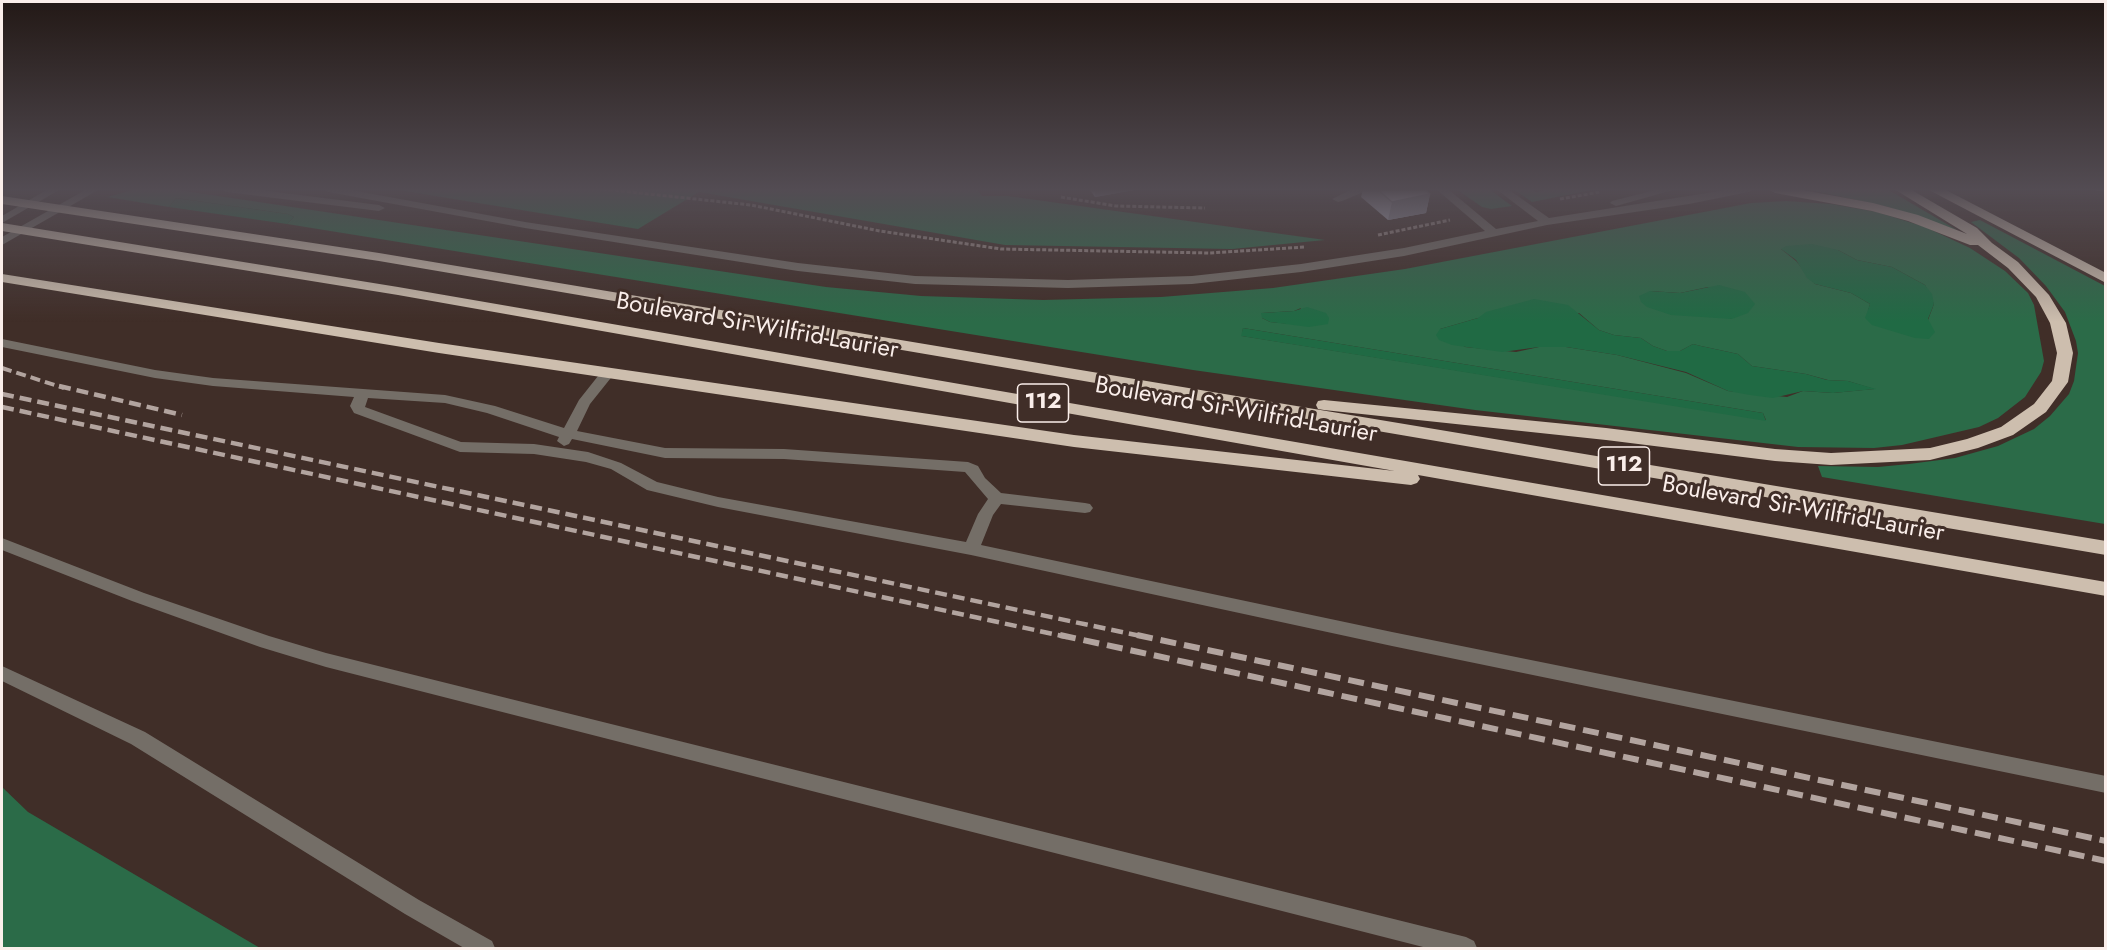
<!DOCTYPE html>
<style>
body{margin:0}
#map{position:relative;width:2107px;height:950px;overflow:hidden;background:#402e28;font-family:Jost,sans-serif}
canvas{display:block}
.frame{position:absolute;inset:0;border:3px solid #faeeea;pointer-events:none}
</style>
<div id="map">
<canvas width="2107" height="950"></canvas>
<div class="frame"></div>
</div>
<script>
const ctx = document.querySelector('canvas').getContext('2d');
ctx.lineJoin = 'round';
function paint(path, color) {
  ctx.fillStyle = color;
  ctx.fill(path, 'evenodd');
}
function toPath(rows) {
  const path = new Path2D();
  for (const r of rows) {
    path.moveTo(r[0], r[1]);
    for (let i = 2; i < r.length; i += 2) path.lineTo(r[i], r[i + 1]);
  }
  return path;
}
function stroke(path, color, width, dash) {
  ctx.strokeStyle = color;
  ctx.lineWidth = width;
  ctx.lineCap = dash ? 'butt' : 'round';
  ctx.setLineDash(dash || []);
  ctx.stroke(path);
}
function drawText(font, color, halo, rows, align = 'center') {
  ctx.font = font + ' Jost,sans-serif';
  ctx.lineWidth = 6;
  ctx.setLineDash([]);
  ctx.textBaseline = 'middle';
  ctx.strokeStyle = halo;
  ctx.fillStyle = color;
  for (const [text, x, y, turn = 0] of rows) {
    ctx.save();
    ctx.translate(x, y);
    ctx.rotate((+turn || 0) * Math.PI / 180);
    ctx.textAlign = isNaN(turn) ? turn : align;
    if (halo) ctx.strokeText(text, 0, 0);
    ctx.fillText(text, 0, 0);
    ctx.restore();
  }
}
const green = toPath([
 [172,189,826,287,921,296,1043,300,1161,297,1273,288,1405,269,1751,203,1786,201,1831,204,1877,212,1925,227,1970,248,2005,271,2028,293,2034,305,2044,361,2041,372,2025,397,1998,418,1979,427,1902,445,1874,448,1798,447,1475,410,1193,370,287,224,294,217,288,214,176,198,169,207,107,197,132,190],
 [1781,249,1838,250,1857,260,1892,267,1925,285,1934,304,1928,320,1868,311,1870,304,1851,293,1815,284,1796,261],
 [1708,287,1732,319,1650,291,1680,293],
 [1301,308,1291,324,1270,322,1262,318,1262,313,1294,311],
 [1579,313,1599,330,1614,335,1641,338,1653,346,1667,351,1680,351,1693,344,1701,346,1738,354,1752,366,1806,374,1828,380,1848,381,1874,389,1833,393,1803,391,1787,397,1728,391,1686,373,1617,355,1566,347,1539,347,1516,352,1465,347,1440,329,1478,318],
 [1243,328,1763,413,1766,420,1242,336],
 [392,189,977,189,982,196,1008,196,1325,240,1232,249,1005,245,699,192,638,229],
 [1456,189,1489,189,1512,206,1491,209,1482,207],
 [1513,189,1532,189,1536,192,1549,189,1597,189,1532,202],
 [1805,189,1887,189,1957,230,1888,207],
 [1980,220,2105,286,2105,524,1822,477,1818,466,1878,467,1909,464,1955,458,1998,446,2034,429,2050,416,2069,394,2074,381,2078,353,2076,341,2065,312,2046,286,2019,258,1971,222],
 [2,787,28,812,260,948,2,948]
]);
const forest = toPath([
 [176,198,288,214,294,217,287,224,169,207],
 [1812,244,1838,250,1857,260,1892,267,1925,285,1932,294,1934,304,1928,319,1935,332,1929,339,1915,338,1872,325,1865,318,1870,304,1851,293,1815,284,1807,278,1796,260,1781,249,1786,246],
 [1719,285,1745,292,1755,304,1748,313,1732,319,1671,315,1647,307,1641,302,1639,296,1650,291,1680,293],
 [1534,299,1568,305,1599,330,1614,335,1641,338,1653,346,1667,351,1680,351,1693,344,1701,346,1738,354,1752,366,1806,374,1827,380,1848,381,1876,389,1833,393,1803,391,1773,398,1750,395,1728,391,1686,372,1617,355,1566,347,1539,347,1502,352,1452,345,1439,340,1436,335,1440,329,1478,318,1486,312],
 [1307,307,1326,313,1329,318,1328,324,1309,327,1270,322,1262,318,1261,313,1294,311],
 [1243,328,1763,413,1766,421,1241,336]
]);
const path = toPath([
 [603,189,751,205,880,231,1001,249,1210,253,1305,247],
 [1061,197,1116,206,1205,208],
 [1560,199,1600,192],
 [1378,235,1450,220]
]);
const minor = toPath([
 [48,189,61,189,2,223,2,216,48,189],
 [87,189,100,189,2,245,2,237,87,189],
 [221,189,253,189,379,205,385,208,379,211,226,192,221,189],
 [323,189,346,189,525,222,798,263,915,276,1068,280,1192,276,1301,264,1404,248,1485,231,1436,189,1448,189,1496,229,1538,221,1496,189,1508,189,1549,218,1732,189,1754,189,1749,192,1689,204,1547,225,1404,256,1301,272,1192,284,1068,288,915,284,798,271,525,228,328,192,323,189],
 [1352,189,1371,189,1342,201,1338,202,1332,199,1352,189],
 [1659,189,1677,189,1616,206,1610,203,1612,201,1659,189],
 [2,339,155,370,213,378,445,395,495,406,564,428,579,400,602,371,607,370,614,374,590,404,577,431,665,448,784,449,968,462,978,466,985,478,1001,493,1085,503,1090,504,1093,508,1090,512,1085,513,1001,504,993,515,981,545,1392,632,2106,776,2106,793,1392,646,971,555,718,507,647,490,611,469,586,462,534,454,460,452,354,413,350,406,354,397,213,386,155,378,2,347,2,339],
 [368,398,445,403,487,413,559,437,557,441,564,446,569,444,572,439,665,458,784,459,965,472,988,499,978,514,966,542,718,497,657,482,621,463,588,452,534,444,461,442,365,407,368,398],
 [2,538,144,593,269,636,326,653,1466,937,1474,941,1477,948,1427,948,326,667,260,647,132,601,2,550,2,538],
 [2,666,145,732,419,900,492,941,495,948,464,948,405,914,131,744,2,681,2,666]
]);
const highway = toPath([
 [1768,189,1797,189,1873,203,1918,215,1967,234,1894,189,1910,189,1977,228,1992,243,2018,262,2049,295,2066,323,2073,353,2068,382,2046,412,2013,435,1978,448,1930,460,1831,465,1775,461,1606,440,1324,410,1318,409,1316,405,1318,401,1324,400,1606,428,1775,449,1831,453,1930,448,1967,439,2001,427,2034,404,2052,381,2057,353,2050,323,2036,297,2008,268,1978,245,1970,245,1908,221,1872,211,1775,193,1768,189],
 [1927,189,1944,189,2106,273,2106,283,1927,189],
 [2,196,379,253,2106,541,2106,555,379,261,2,204,2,196],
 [2,223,398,287,2106,582,2106,596,1418,475,1420,479,1417,483,1411,485,1074,447,439,353,2,282,2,274,439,343,1074,435,1395,471,398,295,2,231,2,223]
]);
const railFar2 = toPath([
 [2,368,64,388]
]);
const railFar1 = toPath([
 [59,386,182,415],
 [2,394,1145,637],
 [2,407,1067,637]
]);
const rail = toPath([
 [1060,635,2106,861],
 [1137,635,2106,841]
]);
const wall = toPath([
 [1089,189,1140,189,1095,197],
 [1363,189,1424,189,1430,194,1426,213,1388,220,1361,197],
 [2088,189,2106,189,2106,192]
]);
const shadedWall = toPath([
 [1095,189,1140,189,1095,197],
 [1430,194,1426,213,1388,220,1392,202]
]);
const building = toPath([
 [1377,189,1424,189,1430,194,1392,202,1377,189]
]);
const shields = [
 [1043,403,51],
 [1624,466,51]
];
const shieldNames = [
 ["112",1043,403],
 ["112",1624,466]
];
const streetNames = [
 ["Boulevard Sir-Wilfrid-Laurier",757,327,10],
 ["Boulevard Sir-Wilfrid-Laurier",1236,411,10],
 ["Boulevard Sir-Wilfrid-Laurier",1803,510,10]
];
paint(green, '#2b6b48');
paint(forest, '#206a44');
stroke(path, '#9b8b86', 3, [4, 2]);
paint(minor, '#746e67');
paint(highway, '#cdbeae');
stroke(railFar2, '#b2a49f', 4, [10, 5]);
stroke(railFar1, '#b2a49f', 4.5, [12, 6]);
stroke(rail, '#b2a49f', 6, [16, 8]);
paint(wall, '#bfc0d3');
paint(shadedWall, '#9b9cac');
paint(building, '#dedff5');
stroke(building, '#9b9cac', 1.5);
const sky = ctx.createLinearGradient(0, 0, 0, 322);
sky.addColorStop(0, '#231916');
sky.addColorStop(0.59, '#534c53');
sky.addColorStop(1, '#534c5300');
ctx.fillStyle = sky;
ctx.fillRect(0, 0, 2107, 322);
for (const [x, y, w] of shields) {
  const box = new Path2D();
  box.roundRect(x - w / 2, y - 19, w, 38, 4.5);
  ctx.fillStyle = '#402e28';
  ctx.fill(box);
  stroke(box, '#faeeea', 1.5);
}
drawText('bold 22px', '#faeeea', null, shieldNames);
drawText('24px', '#faeeea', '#402e28', streetNames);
</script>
